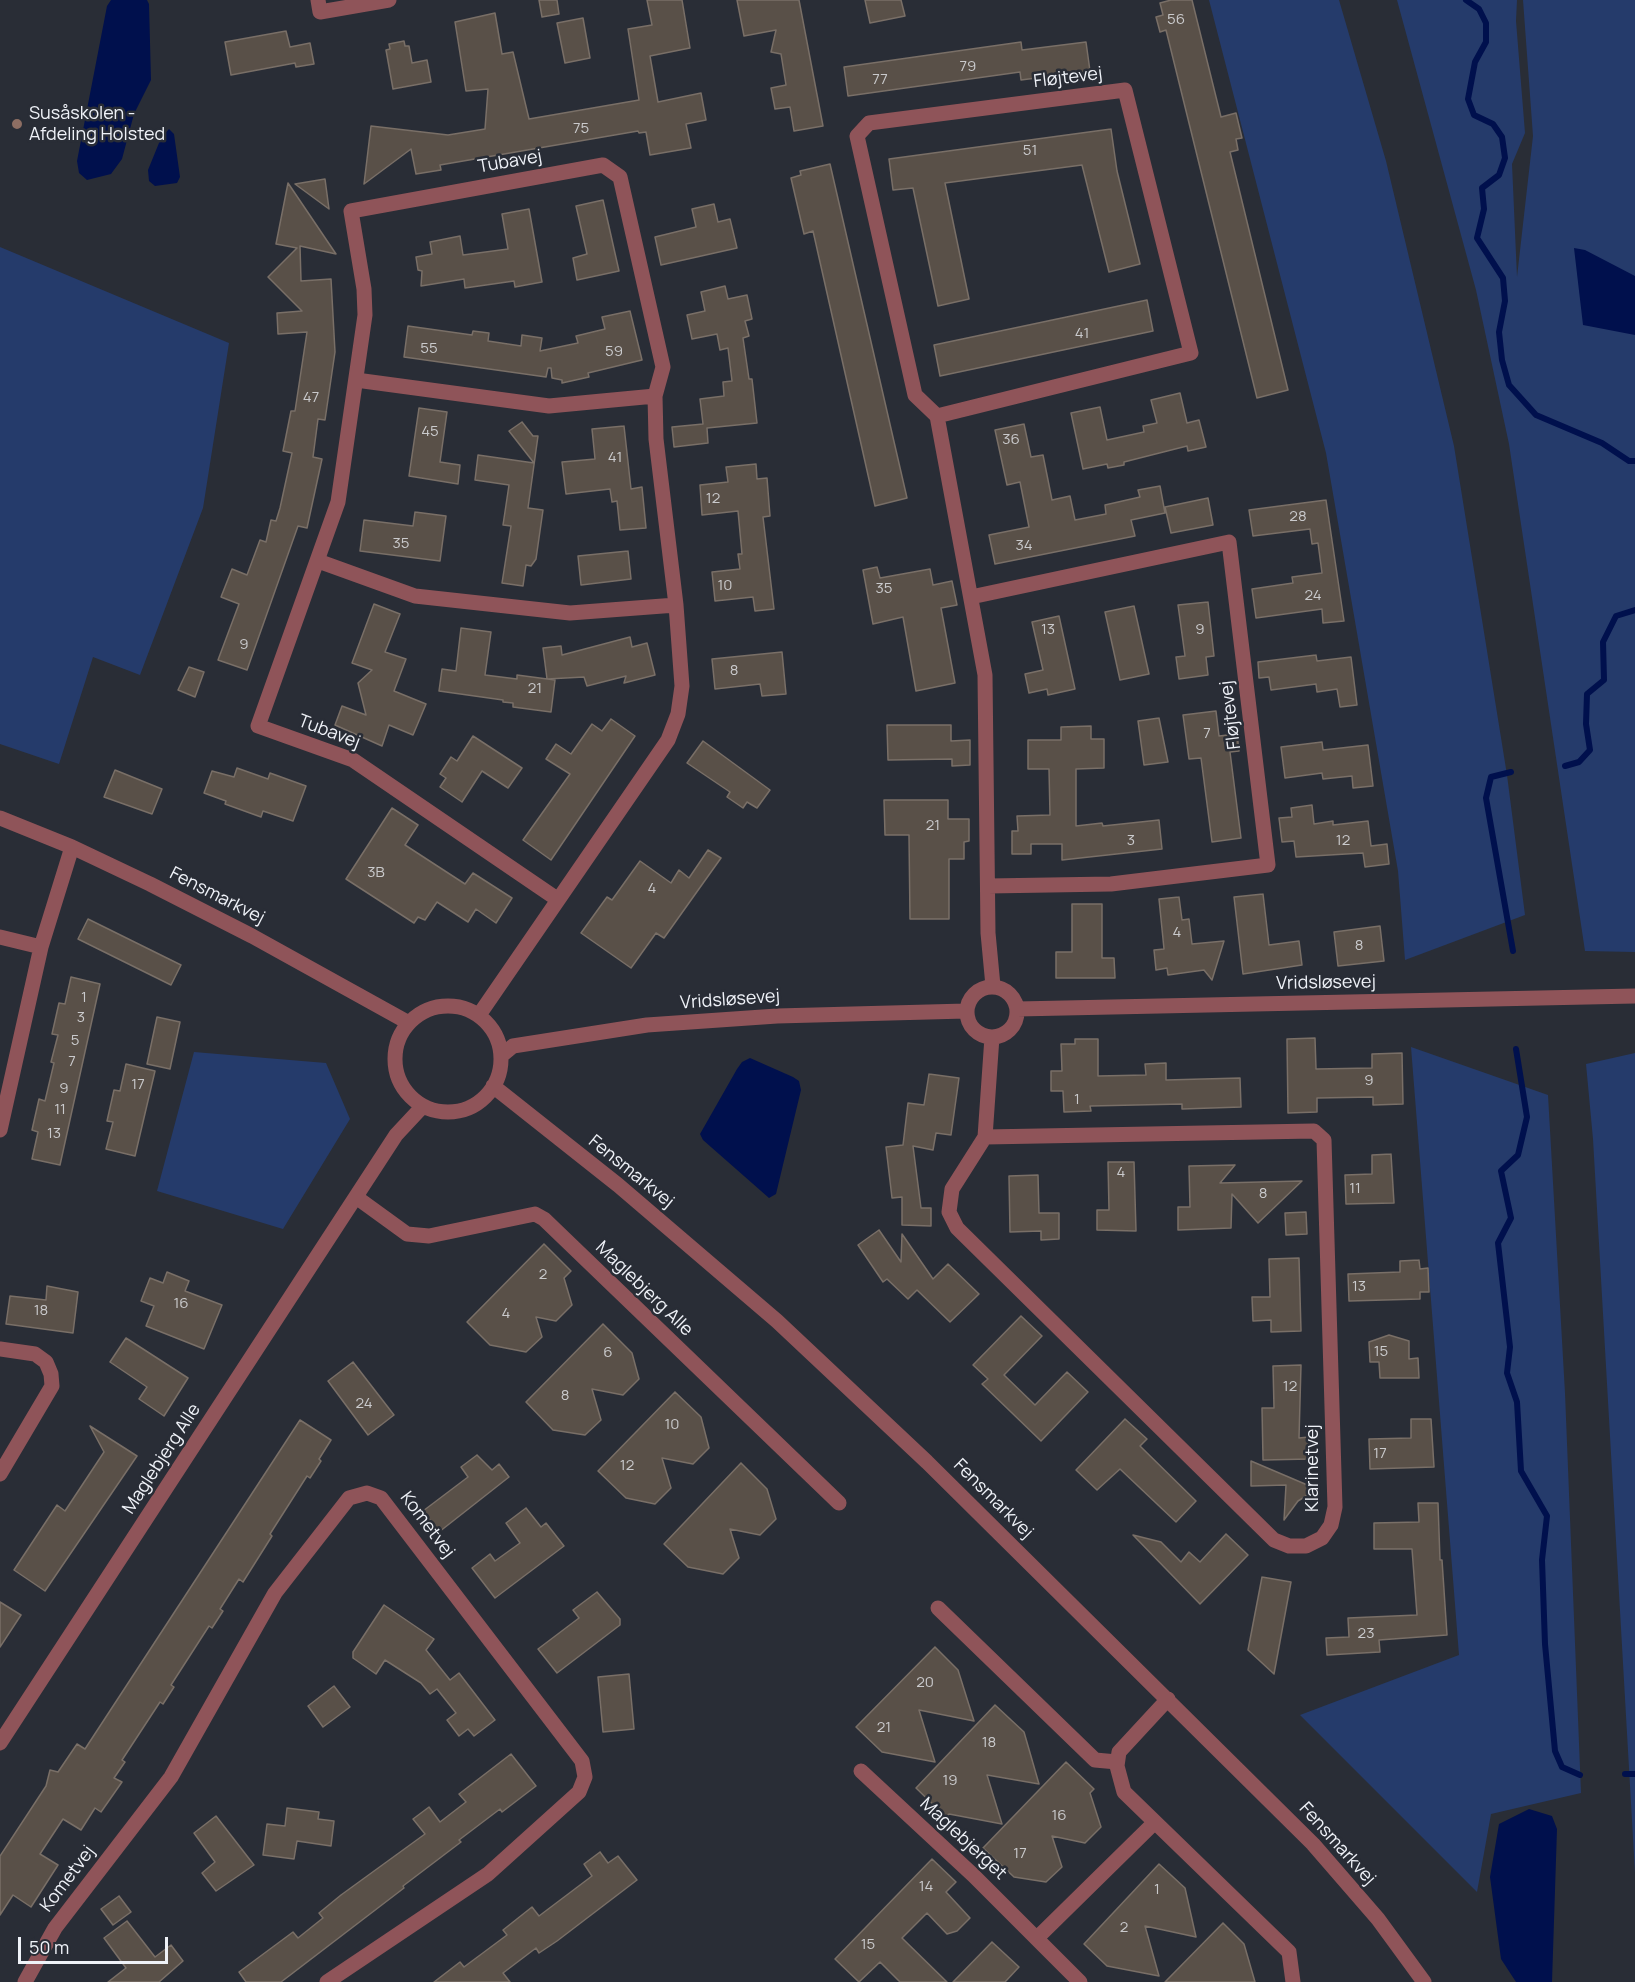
<!DOCTYPE html>
<meta charset="utf-8">
<style>
body{margin:0}
#map{position:relative;width:1635px;height:1982px;overflow:hidden;background:#292d36;font-family:Manrope,sans-serif}
canvas{display:block}
.scale{position:absolute;left:18px;top:1937px;width:150px;height:27px;box-sizing:border-box;border:3px solid #eff2f8;border-top:0;padding-left:8px;font-size:18px;line-height:21px;white-space:nowrap;color:#eff2f8;-webkit-text-stroke:4px #292d36;paint-order:stroke}
</style>
<div id="map">
<canvas width="1635" height="1982"></canvas>
<div class="scale">50 m</div>
</div>
<script>
const ctx = document.querySelector('canvas').getContext('2d');
ctx.lineJoin = 'round';
function paint(path, color) {
  ctx.fillStyle = color;
  ctx.fill(path, 'evenodd');
}
function toPath(rows) {
  const path = new Path2D();
  for (const r of rows) {
    if (r.length === 3) {
      path.moveTo(r[0] + r[2], r[1]);
      path.arc(r[0], r[1], r[2], 0, 2 * Math.PI);
      continue;
    }
    path.moveTo(r[0], r[1]);
    for (let i = 2; i < r.length; i += 2) path.lineTo(r[i], r[i + 1]);
  }
  return path;
}
function stroke(path, color, width, dash) {
  ctx.strokeStyle = color;
  ctx.lineWidth = width;
  ctx.lineCap = dash ? 'butt' : 'round';
  ctx.setLineDash(dash || []);
  ctx.stroke(path);
}
function drawText(font, color, halo, rows, align = 'center') {
  ctx.font = font + ' Manrope,sans-serif';
  ctx.lineWidth = 5;
  ctx.setLineDash([]);
  ctx.textBaseline = 'middle';
  ctx.strokeStyle = halo;
  ctx.fillStyle = color;
  for (const [text, x, y, turn = 0] of rows) {
    ctx.save();
    ctx.translate(x, y);
    ctx.rotate((+turn || 0) * Math.PI / 180);
    ctx.textAlign = isNaN(turn) ? turn : align;
    if (halo) ctx.strokeText(text, 0, 0);
    ctx.fillText(text, 0, 0);
    ctx.restore();
  }
}
const green = toPath([
 [1209,0,1339,0,1386,161,1454,446,1507,775,1525,915,1405,960,1398,871,1326,453],
 [1397,0,1517,0,1516,21,1525,133,1512,164,1517,277,1533,136,1523,0,1635,0,1635,952,1585,951,1509,444,1476,290],
 [0,247,229,343,203,508,140,675,93,657,59,764,0,744],
 [1411,1047,1548,1095,1565,1393,1581,1793,1491,1814,1477,1892,1300,1715,1459,1655],
 [194,1052,326,1063,350,1119,283,1229,157,1191],
 [1635,1053,1635,1873,1593,1139,1586,1064]
]);
const water = toPath([
 [111,0,147,0,149,4,151,80,134,114,122,159,111,174,87,180,79,173,77,161,107,6],
 [169,129,174,134,180,177,177,183,155,186,149,181,148,170,161,138],
 [1574,248,1585,250,1635,276,1635,335,1583,325],
 [750,1058,793,1077,799,1081,801,1090,776,1194,769,1198,703,1140,700,1134,737,1069,742,1062],
 [1529,1809,1552,1816,1557,1829,1552,1982,1516,1982,1501,1959,1490,1877,1499,1824]
]);
const stream = toPath([
 [1466,0,1479,9,1486,23,1486,42,1475,62,1468,99,1474,115,1493,124,1502,137,1505,158,1499,175,1482,188,1484,209,1477,238,1503,278,1505,301,1499,332,1502,360,1509,385,1536,415,1602,443,1629,461,1635,461],
 [1565,766,1579,762,1590,750,1586,724,1587,694,1604,680,1603,642,1616,616,1635,610],
 [1511,772,1491,777,1486,798,1513,951],
 [1516,1049,1527,1117,1518,1155,1501,1171,1511,1218,1498,1243,1510,1347,1507,1373,1517,1402,1521,1471,1547,1516,1542,1560,1545,1644,1555,1751,1562,1767,1580,1775],
 [1625,1774,1635,1774]
]);
const building = toPath([
 [539,0,557,0,559,14,542,17,539,0],
 [647,0,682,0,690,48,650,56,658,102,701,93,706,120,686,124,691,148,650,155,646,132,639,133,638,131,440,165,441,170,416,174,411,149,364,184,371,126,448,135,485,129,488,89,466,91,455,22,495,13,502,54,513,52,529,119,639,100,628,29,652,25,647,0],
 [737,0,799,0,823,126,794,131,790,107,775,109,771,88,786,85,781,54,771,52,776,30,744,36,737,0],
 [865,0,901,0,905,16,870,23,865,0],
 [1171,0,1192,0,1221,117,1236,113,1242,138,1236,139,1238,150,1230,152,1288,390,1257,398,1166,30,1160,32,1156,17,1163,15,1160,3,1171,0],
 [583,18,590,58,565,63,557,23,583,18],
 [286,31,290,47,310,43,314,64,296,67,295,63,231,75,225,42,286,31],
 [404,41,405,46,409,46,412,63,427,60,431,82,393,89,386,50,390,49,389,44,404,41],
 [1021,42,1022,50,1086,42,1090,71,1021,80,1020,72,848,96,844,67,1021,42],
 [1111,129,1117,171,1140,264,1109,272,1082,165,945,183,969,299,938,306,913,188,893,190,889,159,1111,129],
 [830,164,907,498,875,506,813,231,804,234,791,178,801,175,800,171,830,164],
 [325,179,329,209,295,184,325,179],
 [288,183,336,254,300,246,301,281,331,279,335,352,325,420,318,419,313,457,322,459,307,528,298,526,247,670,218,660,239,604,221,597,232,569,247,575,260,540,266,542,271,520,276,521,280,508,292,453,283,451,291,411,295,411,307,332,278,334,277,313,302,311,268,277,297,248,276,244,288,183],
 [603,200,619,271,577,280,573,258,587,254,576,206,603,200],
 [714,204,718,222,730,219,737,248,661,265,655,237,696,227,692,209,714,204],
 [529,209,542,282,515,287,514,281,465,288,464,279,421,286,422,271,418,270,416,257,432,254,430,242,460,236,463,255,508,249,502,214,529,209],
 [725,286,728,299,747,295,752,319,745,321,749,336,743,338,749,379,752,379,757,423,707,428,708,443,674,447,672,427,703,424,700,399,724,396,723,382,732,381,728,348,720,350,717,334,692,339,687,315,705,311,701,292,725,286],
 [1147,300,1153,331,940,376,934,345,1147,300],
 [630,311,642,360,588,373,589,377,562,383,562,380,552,378,551,368,548,368,546,377,404,357,408,326,472,335,473,331,489,333,488,341,521,346,522,335,542,338,540,351,578,343,576,336,605,329,602,317,630,311],
 [1180,393,1187,423,1199,420,1206,447,1188,451,1187,446,1124,462,1124,465,1108,468,1107,464,1083,469,1071,413,1100,407,1107,440,1144,432,1143,426,1157,423,1151,400,1180,393],
 [419,408,447,412,440,462,460,465,458,484,409,476,419,408],
 [522,422,533,436,538,436,528,508,543,510,536,559,531,566,526,565,523,586,502,583,511,526,503,525,509,485,475,480,478,455,534,463,509,431,522,422],
 [1024,424,1031,457,1043,455,1052,500,1070,496,1075,520,1106,514,1105,505,1140,497,1138,490,1160,486,1165,513,1131,520,1135,536,995,564,989,535,1029,527,1020,482,1007,485,995,430,1024,424],
 [624,426,631,489,642,487,646,528,620,530,617,501,612,502,610,489,566,494,562,462,595,459,592,429,624,426],
 [756,464,757,479,767,478,770,516,763,517,774,609,755,611,753,597,715,601,712,572,740,569,738,554,742,554,738,511,702,515,700,485,728,482,726,467,756,464],
 [1208,498,1213,525,1171,533,1165,507,1208,498],
 [1326,500,1344,621,1323,623,1322,609,1256,618,1252,589,1293,583,1292,577,1322,573,1318,543,1312,544,1310,529,1253,536,1249,510,1326,500],
 [415,512,446,516,440,561,360,551,364,520,413,526,415,512],
 [628,551,631,579,581,585,578,556,628,551],
 [877,567,880,578,930,569,933,585,952,581,957,605,941,608,955,683,916,691,903,617,873,624,863,570,877,567],
 [1208,602,1214,656,1206,657,1208,675,1179,679,1176,657,1185,656,1178,605,1208,602],
 [374,604,400,614,385,652,406,659,394,691,426,704,413,735,389,725,382,746,335,725,342,706,366,715,358,683,372,670,352,663,374,604],
 [1134,606,1149,674,1120,680,1105,612,1134,606],
 [1059,616,1075,689,1048,695,1047,689,1029,693,1025,674,1043,670,1032,622,1059,616],
 [461,628,491,632,485,675,517,679,517,675,555,680,551,712,513,707,513,703,503,702,503,700,439,691,442,669,456,671,461,628],
 [630,637,632,647,647,643,655,675,624,683,626,676,587,686,584,677,547,679,543,648,561,646,562,655,630,637],
 [782,652,786,694,762,696,760,684,715,689,712,659,782,652],
 [1316,655,1317,661,1351,657,1357,705,1340,707,1337,689,1317,692,1316,684,1271,690,1269,677,1259,678,1258,662,1316,655],
 [189,667,204,672,195,697,178,690,189,667],
 [1216,711,1219,736,1237,734,1239,751,1230,752,1241,838,1212,842,1201,758,1189,759,1183,715,1216,711],
 [1159,718,1168,762,1144,765,1138,721,1159,718],
 [611,719,635,736,551,860,523,840,570,774,546,759,556,744,571,754,592,724,602,731,611,719],
 [887,725,951,725,951,741,970,740,970,765,952,766,952,759,888,760,887,725],
 [1091,726,1091,739,1104,739,1104,768,1076,769,1076,826,1102,823,1103,826,1159,820,1162,849,1062,860,1062,844,1031,844,1031,854,1012,854,1012,831,1018,831,1017,816,1050,815,1049,769,1028,769,1028,740,1061,740,1061,727,1091,726],
 [473,736,522,768,508,788,482,771,462,802,440,787,446,778,440,774,451,757,457,761,473,736],
 [703,741,770,790,757,808,747,802,743,808,727,797,730,792,687,763,703,741],
 [1322,742,1323,750,1368,745,1373,786,1353,788,1352,776,1323,779,1322,773,1285,778,1281,747,1322,742],
 [237,768,268,779,270,773,306,786,293,821,263,811,261,817,225,804,226,801,204,793,212,771,234,777,237,768],
 [115,770,162,789,152,814,104,797,115,770],
 [884,800,948,800,948,819,969,819,969,841,964,842,964,859,949,859,949,919,910,919,909,835,885,835,884,800],
 [1312,805,1314,824,1333,821,1333,825,1368,821,1371,846,1387,844,1389,864,1365,867,1363,853,1296,857,1294,841,1282,842,1279,818,1292,817,1291,808,1312,805],
 [392,808,418,825,405,845,465,884,473,873,512,898,496,923,476,909,468,922,437,902,425,920,418,917,414,923,346,879,392,808],
 [708,850,721,858,664,938,656,933,631,968,581,933,607,897,612,900,640,861,671,883,679,870,689,878,708,850],
 [1263,894,1269,945,1299,941,1302,965,1243,974,1234,897,1263,894],
 [1179,897,1182,920,1189,919,1192,944,1224,941,1212,980,1204,970,1168,975,1167,968,1156,970,1154,950,1164,949,1159,899,1179,897],
 [1072,904,1102,904,1102,958,1114,958,1115,978,1056,978,1056,952,1072,952,1072,904],
 [88,919,181,965,171,985,78,939,88,919],
 [1380,926,1384,961,1338,966,1334,932,1380,926],
 [71,977,100,984,60,1165,32,1159,38,1132,32,1130,39,1099,45,1101,54,1063,51,1062,58,1035,52,1034,59,1003,65,1004,71,977],
 [157,1017,180,1022,170,1069,147,1064,157,1017],
 [1315,1038,1316,1069,1372,1068,1372,1054,1402,1053,1403,1104,1373,1105,1373,1097,1317,1098,1317,1112,1288,1113,1287,1039,1315,1038],
 [1075,1039,1098,1039,1098,1076,1146,1075,1145,1064,1166,1063,1166,1080,1240,1078,1241,1107,1182,1109,1182,1104,1090,1106,1091,1111,1064,1112,1063,1091,1051,1091,1051,1071,1062,1071,1061,1044,1075,1044,1075,1039],
 [126,1064,155,1071,135,1156,106,1149,113,1122,107,1121,114,1090,120,1091,126,1064],
 [929,1074,959,1078,951,1135,936,1133,933,1150,913,1146,921,1208,931,1208,931,1226,902,1225,902,1197,892,1198,886,1147,903,1145,908,1103,924,1105,929,1074],
 [1391,1154,1394,1203,1346,1204,1345,1175,1372,1174,1372,1155,1391,1154],
 [1108,1162,1134,1162,1136,1231,1097,1230,1097,1210,1109,1210,1108,1162],
 [1235,1165,1220,1183,1302,1181,1258,1223,1232,1194,1231,1228,1178,1230,1178,1207,1190,1207,1189,1166,1235,1165],
 [1038,1175,1039,1213,1059,1213,1059,1239,1041,1240,1041,1231,1010,1232,1009,1176,1038,1175],
 [1306,1212,1307,1234,1286,1235,1285,1213,1306,1212],
 [879,1230,901,1262,902,1234,933,1279,948,1264,979,1294,950,1322,917,1290,908,1299,887,1279,883,1282,858,1245,879,1230],
 [544,1244,571,1271,564,1278,572,1305,556,1321,536,1317,542,1337,526,1352,490,1345,467,1322,544,1244],
 [1299,1258,1301,1331,1271,1332,1271,1320,1253,1321,1252,1297,1270,1297,1269,1259,1299,1258],
 [1419,1260,1420,1269,1428,1268,1429,1292,1420,1292,1420,1299,1349,1301,1348,1274,1400,1272,1400,1261,1419,1260],
 [167,1272,189,1281,185,1291,222,1305,204,1349,146,1326,154,1306,141,1301,150,1278,163,1283,167,1272],
 [47,1286,78,1292,73,1333,6,1324,10,1296,46,1300,47,1286],
 [1021,1316,1042,1336,1004,1375,1035,1405,1067,1372,1088,1392,1041,1441,982,1384,988,1379,973,1365,1021,1316],
 [603,1324,632,1353,639,1379,623,1395,592,1389,601,1420,585,1435,553,1430,526,1402,603,1324],
 [1389,1335,1409,1341,1409,1359,1418,1358,1419,1378,1380,1378,1379,1362,1370,1362,1369,1342,1389,1335],
 [126,1338,188,1378,164,1416,139,1399,147,1387,110,1362,126,1338],
 [353,1362,394,1415,368,1435,328,1381,353,1362],
 [1301,1365,1299,1438,1309,1437,1310,1459,1263,1460,1262,1408,1274,1408,1273,1366,1301,1365],
 [675,1392,701,1417,709,1448,693,1464,662,1458,671,1488,655,1504,626,1498,598,1471,675,1392],
 [1125,1419,1147,1439,1140,1446,1196,1501,1176,1522,1120,1469,1097,1490,1076,1470,1125,1419],
 [1411,1419,1431,1419,1434,1467,1370,1469,1369,1439,1411,1438,1411,1419],
 [300,1420,331,1440,319,1459,321,1461,310,1478,307,1476,270,1534,272,1536,243,1582,239,1579,220,1609,223,1611,212,1628,209,1626,171,1685,174,1687,163,1704,160,1702,122,1760,125,1762,114,1778,122,1782,101,1812,95,1808,81,1830,63,1819,40,1854,58,1865,31,1907,13,1895,0,1915,0,1856,46,1786,50,1770,58,1772,77,1744,85,1749,300,1420],
 [90,1426,137,1456,45,1591,14,1570,57,1505,65,1511,104,1452,90,1426],
 [477,1455,492,1470,499,1464,509,1477,439,1532,423,1511,468,1477,461,1467,477,1455],
 [1251,1461,1305,1484,1317,1489,1298,1501,1284,1520,1286,1485,1251,1486,1251,1461],
 [741,1463,767,1489,776,1519,760,1535,730,1529,739,1558,723,1574,688,1567,664,1544,741,1463],
 [1418,1503,1438,1503,1440,1560,1442,1560,1447,1635,1379,1640,1380,1652,1327,1655,1326,1638,1349,1637,1348,1618,1417,1615,1412,1549,1374,1549,1374,1523,1419,1522,1418,1503],
 [526,1508,541,1527,546,1523,564,1546,495,1598,472,1568,490,1554,495,1561,520,1543,506,1523,526,1508],
 [1226,1534,1248,1555,1200,1604,1133,1535,1161,1542,1181,1562,1189,1552,1200,1562,1226,1534],
 [1262,1577,1291,1582,1274,1674,1248,1650,1262,1577],
 [597,1592,620,1619,620,1625,557,1673,538,1649,579,1618,573,1610,597,1592],
 [0,1602,21,1615,0,1647,0,1602],
 [384,1605,434,1639,426,1650,450,1680,459,1673,495,1720,474,1736,468,1729,459,1736,447,1720,456,1713,437,1689,430,1694,421,1683,385,1660,376,1674,353,1658,353,1652,384,1605],
 [935,1647,958,1670,974,1721,919,1710,935,1762,882,1752,856,1727,935,1647],
 [629,1674,634,1729,603,1732,598,1677,629,1674],
 [334,1686,350,1707,323,1727,308,1706,334,1686],
 [995,1705,1024,1732,1039,1784,987,1775,1002,1824,949,1814,946,1817,916,1788,995,1705],
 [511,1754,536,1786,502,1812,500,1809,459,1840,461,1842,403,1886,404,1888,281,1982,246,1982,239,1972,293,1932,298,1938,323,1918,319,1913,341,1895,425,1834,413,1819,429,1807,440,1822,466,1802,459,1794,511,1754],
 [1066,1762,1094,1789,1090,1793,1101,1827,1085,1843,1052,1836,1062,1867,1046,1882,1014,1877,983,1848,1066,1762],
 [287,1808,319,1812,318,1819,334,1821,331,1846,297,1841,294,1859,263,1855,267,1824,285,1826,287,1808],
 [216,1816,254,1865,216,1891,202,1873,215,1862,194,1833,216,1816],
 [600,1852,608,1863,618,1856,637,1880,557,1941,539,1953,536,1948,503,1973,510,1982,434,1982,460,1962,464,1967,507,1935,503,1930,532,1907,539,1916,592,1876,584,1864,600,1852],
 [932,1859,956,1882,946,1892,970,1918,957,1931,947,1934,927,1913,902,1938,947,1982,900,1982,880,1962,859,1982,835,1959,932,1859],
 [1159,1864,1185,1888,1196,1937,1145,1926,1159,1976,1107,1966,1084,1944,1159,1864],
 [119,1896,131,1912,113,1925,101,1909,119,1896],
 [127,1921,155,1957,171,1945,183,1961,159,1982,108,1982,126,1968,104,1938,127,1921],
 [1223,1923,1244,1944,1255,1982,1165,1982,1223,1923],
 [992,1942,1019,1967,1005,1982,953,1982,992,1942]
]);
const minor = toPath([
 [318,0,320,12,389,0],
 [356,380,549,406,655,396],
 [937,416,915,395,857,136,869,123,1125,90,1191,353,937,416,985,675,988,933,993,986],
 [318,561,415,596,570,613,676,605],
 [971,597,1229,542,1268,865,1111,884,988,886],
 [0,818,72,847,150,884,252,936,409,1023],
 [0,937,41,947],
 [992,1012,25],
 [448,1059,53],
 [1017,1009,1635,996],
 [479,1015,668,740,678,714,682,686,676,605,656,439,655,396,663,367,620,177,603,165,351,211,364,289,365,315,338,502,258,726,353,760,557,899],
 [501,1056,513,1046,647,1025,777,1016,966,1011],
 [493,1086,618,1185,777,1321,927,1462,1313,1844,1378,1919,1424,1982],
 [0,1130,41,947,72,847],
 [985,1137,1314,1131,1324,1140,1335,1507,1331,1525,1322,1538,1306,1546,1289,1546,1274,1540,957,1228,949,1212,952,1189,985,1137,992,1037],
 [356,1197,407,1234,429,1236,535,1214,544,1219,839,1503],
 [0,1349,35,1354,46,1362,51,1374,52,1386,0,1474],
 [938,1608,1095,1760,1117,1762],
 [1168,1699,1119,1752,1117,1766,1124,1792,1289,1952,1293,1982],
 [0,1743,396,1135,423,1106],
 [861,1771,973,1875,1080,1982],
 [1037,1938,1154,1823],
 [25,1982,55,1928,171,1777,275,1593,349,1498,367,1493,381,1498,582,1761,585,1777,579,1792,488,1874,327,1982]
]);
const markers = [
 [17,124,6,"#8d6e63"]
];
const numberNames = [
 ["56",1176,20],
 ["79",968,67],
 ["77",880,80],
 ["75",581,129],
 ["51",1030,151],
 ["41",1082,334],
 ["55",429,349],
 ["59",614,352],
 ["47",311,398],
 ["45",430,432],
 ["36",1011,440],
 ["41",615,458],
 ["12",713,499],
 ["28",1298,517],
 ["35",401,544],
 ["34",1024,546],
 ["10",725,586],
 ["35",884,589],
 ["24",1313,596],
 ["13",1048,630],
 ["9",1200,630],
 ["9",244,645],
 ["8",734,671],
 ["21",535,689],
 ["7",1207,734],
 ["21",933,826],
 ["3",1131,841],
 ["12",1343,841],
 ["3B",376,873],
 ["4",652,889],
 ["4",1177,933],
 ["8",1359,946],
 ["1",84,998],
 ["3",81,1018],
 ["5",75,1041],
 ["7",72,1062],
 ["9",1369,1081],
 ["17",138,1085],
 ["9",64,1089],
 ["1",1077,1100],
 ["11",60,1110],
 ["13",54,1134],
 ["4",1121,1173],
 ["11",1355,1189],
 ["8",1263,1194],
 ["2",543,1275],
 ["13",1359,1287],
 ["16",181,1304],
 ["18",41,1311],
 ["4",506,1314],
 ["15",1381,1352],
 ["6",608,1353],
 ["12",1290,1387],
 ["8",565,1396],
 ["24",364,1404],
 ["10",672,1425],
 ["17",1380,1454],
 ["12",627,1466],
 ["23",1366,1634],
 ["20",925,1683],
 ["21",884,1728],
 ["18",989,1743],
 ["19",950,1781],
 ["16",1059,1816],
 ["17",1020,1854],
 ["14",926,1887],
 ["1",1157,1890],
 ["2",1124,1928],
 ["15",868,1945]
];
const streetNames = [
 ["Fløjtevej",1068,78,-7],
 ["Tubavej",510,162,-10],
 ["Fløjtevej",1231,715,-97],
 ["Tubavej",329,732,21],
 ["Fensmarkvej",217,896,27],
 ["Vridsløsevej",1326,983,-1],
 ["Vridsløsevej",730,1000,-4],
 ["Fensmarkvej",631,1172,39],
 ["Maglebjerg Alle",644,1289,44],
 ["Maglebjerg Alle",162,1459,-57],
 ["Klarinetvej",1313,1468,-90],
 ["Fensmarkvej",993,1499,45],
 ["Kometvej",427,1525,53],
 ["Maglebjerget",963,1839,43],
 ["Fensmarkvej",1337,1844,48],
 ["Kometvej",68,1879,-53]
];
const poiNames = [
 ["Susåskolen -",29,114],
 ["Afdeling Holsted",29,135]
];
paint(green, '#253b6b');
paint(water, '#00104d');
stroke(stream, '#00104d', 6);
paint(building, '#595048');
stroke(building, '#796f67', 1.5);
stroke(minor, '#8f5459', 15);
for (const [x, y, r, color] of markers) {
  const dot = new Path2D();
  dot.arc(x, y, r, 0, 2 * Math.PI);
  ctx.fillStyle = color;
  ctx.fill(dot);
  stroke(dot, '#292d36', 2);
}
drawText('15px', '#cacacc', null, numberNames);
drawText('18px', '#eff2f8', '#292d36', streetNames);
drawText('18px', '#eff2f8', '#292d36', poiNames, 'left');
</script>
